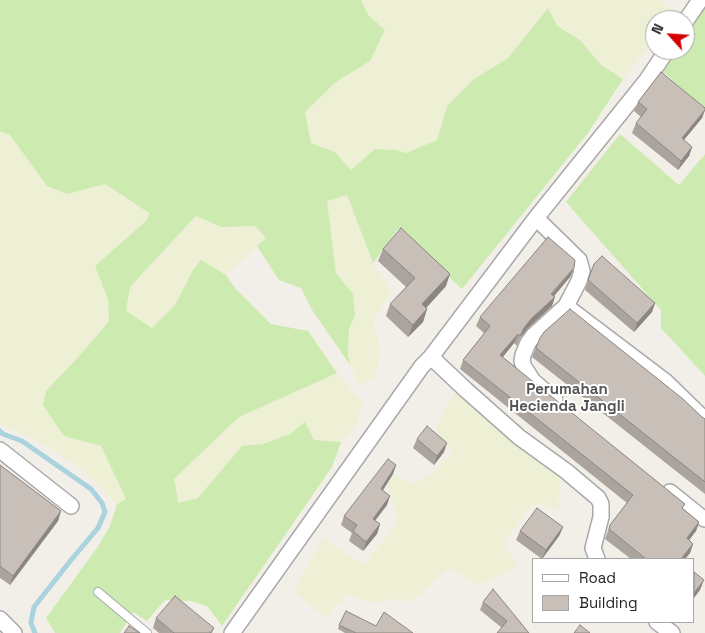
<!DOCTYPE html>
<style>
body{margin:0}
#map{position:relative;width:705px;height:633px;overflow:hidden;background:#f2efe9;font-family:"Space Grotesk",sans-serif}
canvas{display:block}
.legend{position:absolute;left:532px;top:558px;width:162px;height:65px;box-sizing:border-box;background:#fff;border:1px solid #a7a7a7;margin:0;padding:6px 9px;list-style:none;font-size:15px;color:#222}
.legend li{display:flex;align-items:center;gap:10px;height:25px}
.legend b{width:25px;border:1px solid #a7a7a7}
.north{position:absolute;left:645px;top:10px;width:50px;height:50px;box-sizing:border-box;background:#fff;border:1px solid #a7a7a7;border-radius:50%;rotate:296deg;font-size:14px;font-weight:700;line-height:20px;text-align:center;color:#222}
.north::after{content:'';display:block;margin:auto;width:18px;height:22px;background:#d40000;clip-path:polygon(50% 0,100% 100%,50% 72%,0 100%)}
</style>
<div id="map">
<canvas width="705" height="633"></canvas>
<ul class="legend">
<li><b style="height:6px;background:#fff"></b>Road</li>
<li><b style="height:14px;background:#c7bfb8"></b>Building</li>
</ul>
<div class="north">N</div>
</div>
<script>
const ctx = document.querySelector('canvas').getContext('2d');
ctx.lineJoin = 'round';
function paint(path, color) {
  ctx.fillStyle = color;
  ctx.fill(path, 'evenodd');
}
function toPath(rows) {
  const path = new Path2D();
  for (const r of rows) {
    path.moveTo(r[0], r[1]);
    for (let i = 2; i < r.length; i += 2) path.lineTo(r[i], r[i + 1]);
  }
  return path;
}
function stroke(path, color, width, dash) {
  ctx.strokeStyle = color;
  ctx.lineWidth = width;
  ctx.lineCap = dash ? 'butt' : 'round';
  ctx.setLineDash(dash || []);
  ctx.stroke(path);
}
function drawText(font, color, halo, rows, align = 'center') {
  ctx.font = font + ' "Space Grotesk",sans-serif';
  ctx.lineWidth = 4;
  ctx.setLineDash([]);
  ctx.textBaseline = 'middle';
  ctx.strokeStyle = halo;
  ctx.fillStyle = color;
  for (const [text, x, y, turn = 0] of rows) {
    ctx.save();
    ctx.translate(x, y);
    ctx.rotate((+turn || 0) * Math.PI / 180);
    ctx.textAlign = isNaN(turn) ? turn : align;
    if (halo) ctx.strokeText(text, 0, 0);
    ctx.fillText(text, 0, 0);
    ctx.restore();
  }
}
const farmland = toPath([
 [361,0,660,0,676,13,670,20,655,20,655,39,623,79,600,64,580,40,557,26,548,8,508,58,474,79,447,106,437,140,406,153,397,150,375,149,351,170,335,152,311,143,305,112,336,82,370,61,385,30,368,15],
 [0,131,10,135,22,150,67,194,105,184,149,213,147,220,95,266,108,299,109,321,82,353,64,436,101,446,126,499,117,504,83,470,45,445,0,424],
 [347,195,373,263,392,293,383,304,373,321,380,350,375,378,360,385,350,365,348,354,349,329,355,314,353,294,336,273,326,201],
 [197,216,221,227,255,226,266,238,226,275,201,261,193,270,175,306,152,328,126,311,130,287],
 [337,373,362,402,358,423,341,442,314,440,305,422,290,434,263,444,242,447,199,498,178,503,176,488,174,479,239,417],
 [456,392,560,477,559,500,557,510,541,504,530,506,503,544,518,566,479,585,448,568,421,594,407,602,388,599,380,602,364,602,350,593,335,606,325,617,293,591,324,538,364,565,398,521,387,483,391,475,415,483,436,470,453,451,436,431,443,412]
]);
const grass = toPath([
 [0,0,361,0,368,15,385,30,370,61,336,82,305,112,311,143,335,152,351,170,375,149,397,150,406,153,437,140,447,106,474,79,508,58,548,8,557,26,580,40,600,64,623,79,588,133,462,289,398,229,373,263,347,195,327,201,336,273,353,294,355,315,349,329,348,354,350,365,312,310,301,288,279,280,257,246,266,238,255,226,221,227,196,216,130,287,126,311,152,328,175,305,193,270,201,260,226,275,235,288,271,324,308,331,337,373,239,417,174,479,176,488,178,503,198,498,242,446,263,444,290,434,305,422,314,440,341,442,332,467,222,626,207,606,191,601,165,600,147,621,133,612,120,633,55,633,46,618,99,545,110,526,117,504,126,499,101,446,64,436,43,405,46,391,82,353,109,321,108,299,95,266,147,220,149,213,105,184,67,194,47,186,10,135,0,131],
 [705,6,705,109,668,76,662,72,676,50,685,50,685,37],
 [620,134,679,185,705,154,705,376,661,328,661,310,566,202]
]);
const stream = toPath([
 [0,431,3,434,22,441,91,489,102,503,105,512,98,528,71,560,34,607,31,623,35,633]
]);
const lane = toPath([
 [98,592,147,633]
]);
const street = toPath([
 [685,22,700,0],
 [536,218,579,260,582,271,579,281,566,306,534,335,528,343,523,355,522,361,524,367,533,381,555,400],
 [567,307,666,382,705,420],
 [431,357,466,390,519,437,566,471,598,498,601,504,601,517,593,548,597,559],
 [0,450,71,506],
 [670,492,701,517,705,519],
 [0,619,14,633],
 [657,622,672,633],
 [232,633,422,366,431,357,536,218,647,80,667,50]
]);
const wall = toPath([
 [638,102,705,108,702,118,684,140,692,147,689,156,678,170,632,133,636,123,641,117,634,111],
 [383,249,446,286,426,308,427,309,423,322,408,337,386,316,390,304,406,287,378,261],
 [594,264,655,303,652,312,634,332,585,290],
 [574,268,570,277,554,296,552,306,528,328,520,338,517,346,514,343,503,357,699,522,696,531,689,540,693,544,690,553,685,559,631,559,605,539,610,525,627,503,460,369,463,360,484,333,476,326,480,317],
 [540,338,705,419,705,494,532,357],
 [417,439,444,452,434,465,413,448],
 [0,465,61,511,58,521,10,585,0,578],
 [396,465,393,474,383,490,387,505,375,521,380,524,377,534,363,551,349,541,352,533,341,525,344,516],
 [563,527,559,536,542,559,516,540,520,531],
 [483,602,529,633,502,628,480,610],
 [156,618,214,628,212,633,159,633,153,628],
 [339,625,376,626,413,633,345,633,338,629]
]);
const shadedWall = toPath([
 [705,110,702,118,678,147,682,138],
 [692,147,689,156,678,170,681,161],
 [574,268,570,277,549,302,555,297,552,306,528,328,520,338,517,346,524,328],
 [450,274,446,286,418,317,422,304],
 [655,303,652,312,634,332,637,323],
 [427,309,423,322,408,337,413,325],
 [518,334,514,343,497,364,500,355],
 [447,443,444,452,434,465,437,456],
 [396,465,393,474,378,498,381,489],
 [390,496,387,505,369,528,373,519],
 [61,511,58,521,10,585,13,576],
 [699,522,696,531,683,548,687,538],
 [380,524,377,534,363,551,366,542],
 [563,527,559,536,542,559,546,550],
 [693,544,690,553,685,559,681,559],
 [704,580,700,590,694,598,694,593]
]);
const building = toPath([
 [661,72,705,108,705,110,682,138,692,147,681,161,636,123,647,109,638,102,661,72],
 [401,228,450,274,422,304,427,309,413,325,390,304,415,278,383,249,401,228],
 [548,237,575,260,574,268,551,294,555,297,531,319,524,328,520,336,518,334,500,355,685,504,682,508,699,522,687,538,693,544,681,559,646,559,609,529,610,525,633,495,463,360,490,326,480,317,548,237],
 [602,256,655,303,637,323,588,280,594,264,602,256],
 [570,309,683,399,702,417,705,419,705,482,536,348,540,338,544,332,570,309],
 [427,426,447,443,437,456,417,439,427,426],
 [388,459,396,465,381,489,390,496,373,519,380,524,366,542,353,531,357,525,344,516,388,459],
 [0,465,61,511,13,576,0,566,0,465],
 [537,508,563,527,546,550,520,531,537,508],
 [694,572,704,580,694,593,694,572],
 [493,589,529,633,497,633,507,621,483,602,493,589],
 [175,596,214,628,210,633,174,633,156,618,175,596],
 [346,611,376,626,384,612,413,633,356,633,339,625,346,611],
 [580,625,590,633,574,633,580,625],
 [129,626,140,633,124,633,129,626]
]);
const neighbourhoodNames = [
 ["Perumahan",567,390],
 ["Hecienda Jangli",567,407]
];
paint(farmland, '#eef0d5');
paint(grass, '#cdebb0');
stroke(stream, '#aad3df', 5);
stroke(lane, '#a9a9a9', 10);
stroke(street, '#a9a9a9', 18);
stroke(lane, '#fff', 8);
stroke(street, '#fff', 15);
paint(wall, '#aba49e');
paint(shadedWall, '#8b8681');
paint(building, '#c7bfb8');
stroke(building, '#8b8681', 1);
drawText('bold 15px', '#555', '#fff', neighbourhoodNames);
</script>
